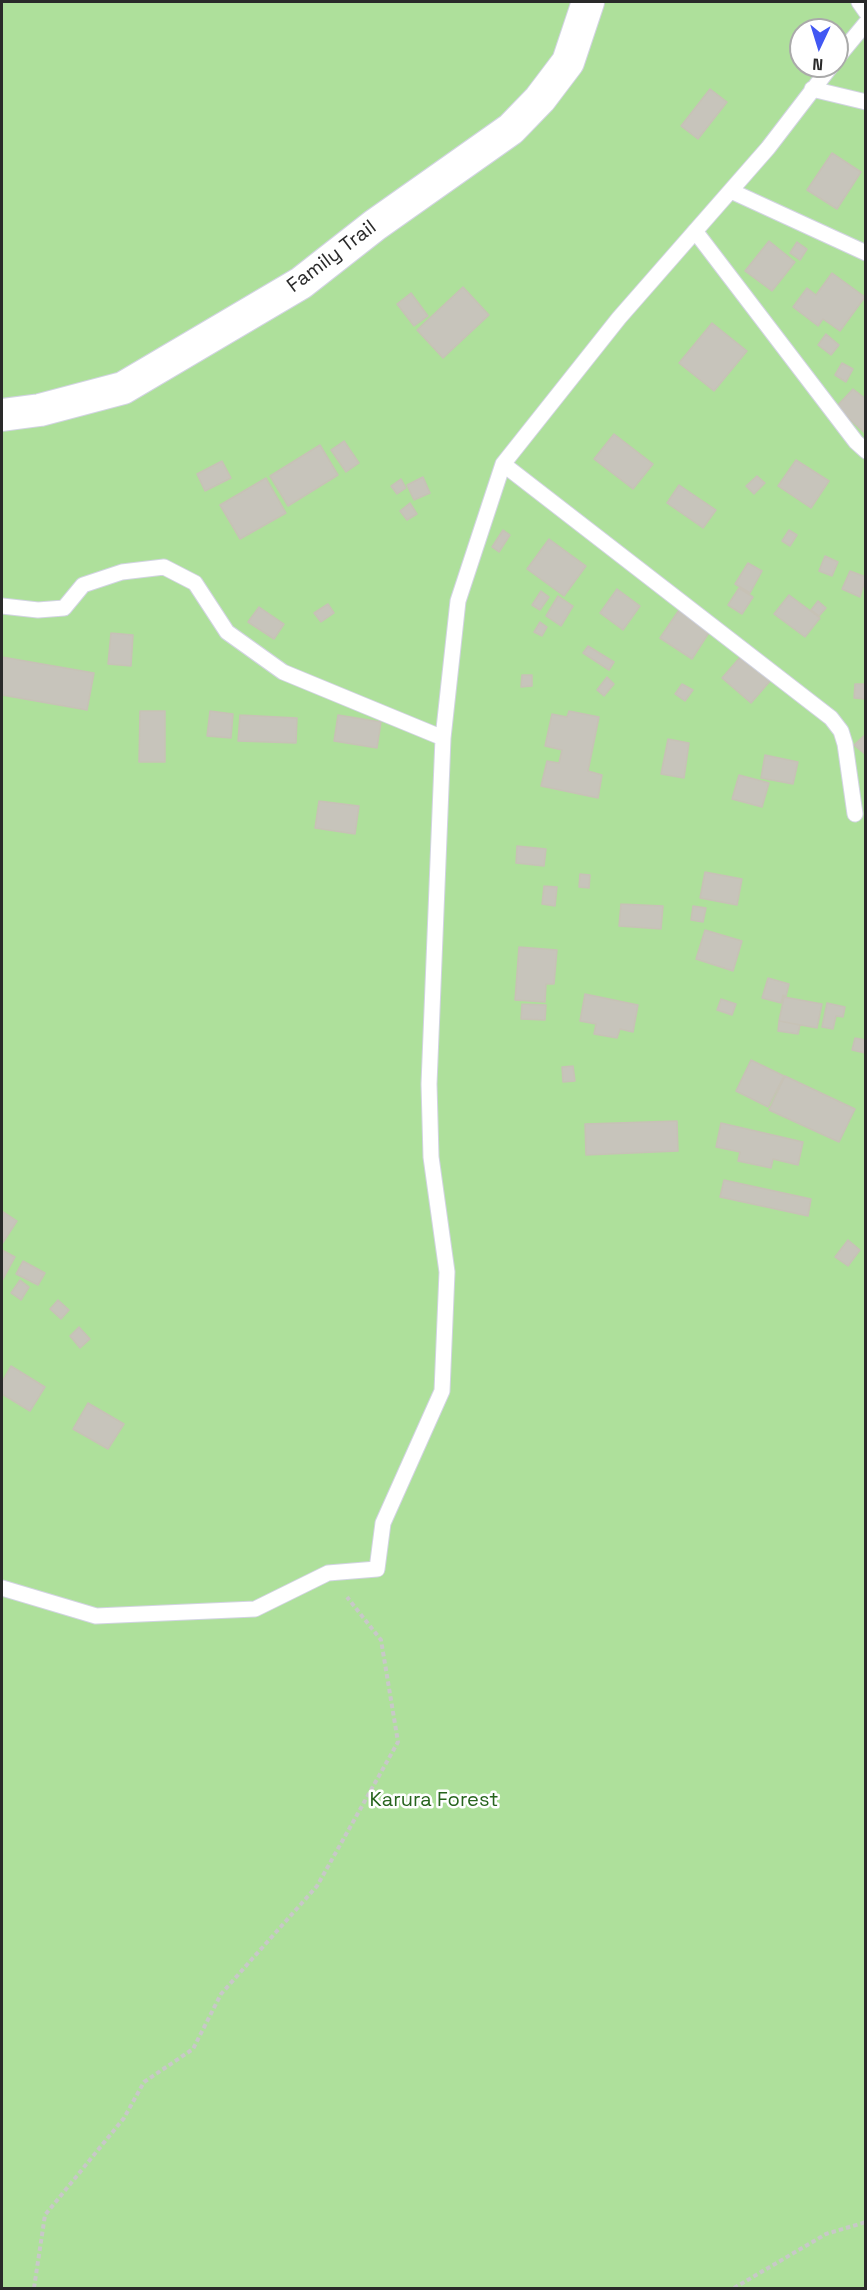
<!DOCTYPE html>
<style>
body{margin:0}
#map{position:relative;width:867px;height:2290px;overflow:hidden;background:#ebe6dc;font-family:"Space Grotesk",sans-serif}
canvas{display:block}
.frame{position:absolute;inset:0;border:3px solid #2a2a2a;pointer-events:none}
.north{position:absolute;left:789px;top:18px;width:60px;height:60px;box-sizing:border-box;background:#fff;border:2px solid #aaa;border-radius:50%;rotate:184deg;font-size:16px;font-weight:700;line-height:24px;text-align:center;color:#2a2a2a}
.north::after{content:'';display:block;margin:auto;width:21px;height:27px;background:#4258f3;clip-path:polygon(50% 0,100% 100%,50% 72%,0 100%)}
</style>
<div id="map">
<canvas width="867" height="2290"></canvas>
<div class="frame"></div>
<div class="north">N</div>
</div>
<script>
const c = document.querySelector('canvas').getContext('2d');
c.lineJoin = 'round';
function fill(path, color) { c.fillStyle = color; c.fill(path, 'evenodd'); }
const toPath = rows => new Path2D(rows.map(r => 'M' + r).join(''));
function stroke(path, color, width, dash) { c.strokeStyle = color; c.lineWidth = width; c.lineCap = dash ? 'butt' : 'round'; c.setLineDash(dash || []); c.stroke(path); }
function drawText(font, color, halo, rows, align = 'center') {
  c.font = font + ' "Space Grotesk",sans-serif'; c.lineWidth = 5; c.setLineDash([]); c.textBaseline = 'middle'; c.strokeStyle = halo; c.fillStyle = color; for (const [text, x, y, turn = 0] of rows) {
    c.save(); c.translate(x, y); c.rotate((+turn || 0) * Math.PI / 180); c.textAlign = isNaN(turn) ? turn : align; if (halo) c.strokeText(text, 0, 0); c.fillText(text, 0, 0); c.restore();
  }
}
fill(toPath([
 [2,2,865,2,865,2288,2,2288],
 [801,30,837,30,837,66,801,66]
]), '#aee09b');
const building = toPath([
 [710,89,727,102,698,139,681,126,710,89],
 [832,153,861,172,837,209,807,190,832,153],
 [769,241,795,262,772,291,745,271,769,241],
 [797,242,807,249,800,260,790,253,797,242],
 [832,273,865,297,840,331,823,319,818,326,793,307,807,288,816,295,832,273],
 [463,287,489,315,443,358,417,330,463,287],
 [411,293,428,316,414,326,397,304,411,293],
 [712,323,747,351,714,391,679,363,712,323],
 [826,334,839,345,831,355,818,345,826,334],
 [842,363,853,369,846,382,835,375,842,363],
 [853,389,866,399,866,434,836,407,853,389],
 [614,434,653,464,633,489,594,459,614,434],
 [344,441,359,463,346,472,331,450,344,441],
 [320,445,338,475,288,506,270,476,320,445],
 [796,460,829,481,811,508,778,486,796,460],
 [222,461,231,478,205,491,197,474,222,461],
 [757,476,765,483,754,494,746,486,757,476],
 [423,477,430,493,414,500,407,485,423,477],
 [266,478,286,513,240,539,220,505,266,478],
 [401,479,406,488,397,494,391,486,401,479],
 [679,485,716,510,703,528,667,503,679,485],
 [410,503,417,514,407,520,400,511,410,503],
 [503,530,510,535,499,552,492,547,503,530],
 [789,530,797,535,790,546,782,541,789,530],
 [549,539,586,566,564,596,527,569,549,539],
 [825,556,838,562,832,576,819,571,825,556],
 [748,563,762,571,750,593,735,584,748,563],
 [850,571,866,577,860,597,842,589,850,571],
 [739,588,753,597,742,614,728,605,739,588],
 [617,589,640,606,623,630,600,613,617,589],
 [541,591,549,597,540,610,532,605,541,591],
 [789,595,820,618,805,637,774,614,789,595],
 [558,596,573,606,561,626,546,616,558,596],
 [818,601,826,608,819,616,811,610,818,601],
 [328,604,334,613,321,622,314,613,328,604],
 [259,607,284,624,274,639,248,622,259,607],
 [679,610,710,631,692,659,660,638,679,610],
 [540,622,547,627,542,636,534,632,540,622],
 [111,633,133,635,131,666,108,664,111,633],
 [588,646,614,662,609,670,583,653,588,646],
 [742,655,771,680,751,703,722,678,742,655],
 [2,657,94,673,87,710,2,695,2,657],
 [522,675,532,675,532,686,521,687,522,675],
 [607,677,614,684,604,696,597,690,607,677],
 [682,684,693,690,685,701,675,694,682,684],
 [855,684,866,684,866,699,854,698,855,684],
 [140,711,165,711,165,762,139,762,140,711],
 [210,711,233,714,231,738,207,736,210,711],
 [569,711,599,717,588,771,602,775,598,798,541,786,547,761,559,763,562,750,545,746,552,714,567,717,569,711],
 [240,715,297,718,296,743,238,741,240,715],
 [338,715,381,722,377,748,334,741,338,715],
 [866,734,866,755,854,745,866,734],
 [668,739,689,743,684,778,661,774,668,739],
 [765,755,798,762,793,784,761,778,765,755],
 [739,775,769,783,762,807,732,799,739,775],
 [319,801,359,806,355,834,315,828,319,801],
 [517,846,546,849,544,866,516,863,517,846],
 [705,872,742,879,737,905,700,898,705,872],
 [580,874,590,875,589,888,579,887,580,874],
 [544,886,557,887,555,906,542,904,544,886],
 [621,904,663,906,661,929,619,926,621,904],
 [693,906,706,908,703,922,691,920,693,906],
 [705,930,742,941,733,971,696,959,705,930],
 [519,947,557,950,554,984,546,984,545,1002,515,1000,519,947],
 [768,978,789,984,786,996,783,995,781,1003,762,998,768,978],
 [585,994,638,1005,633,1032,620,1029,617,1038,594,1034,596,1024,580,1021,585,994],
 [784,997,822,1004,817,1028,779,1021,784,997],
 [721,999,736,1004,732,1015,717,1010,721,999],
 [827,1003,845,1007,843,1017,836,1016,833,1029,822,1027,827,1003],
 [522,1004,546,1005,545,1020,521,1019,522,1004],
 [779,1021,800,1025,798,1034,778,1031,779,1021],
 [855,1038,866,1040,865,1053,852,1050,855,1038],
 [751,1060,784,1076,768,1107,736,1091,751,1060],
 [573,1066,575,1081,563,1082,562,1067,573,1066],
 [785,1076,855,1109,839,1142,769,1110,785,1076],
 [677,1121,678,1151,586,1155,585,1124,677,1121],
 [721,1123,803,1142,798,1165,773,1159,771,1168,738,1161,740,1152,716,1147,721,1123],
 [724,1180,811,1199,808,1216,720,1197,724,1180],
 [2,1211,17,1221,2,1244,2,1211],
 [848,1240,860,1250,848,1266,835,1257,848,1240],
 [2,1250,15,1257,2,1281,2,1250],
 [23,1261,45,1273,38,1285,16,1274,23,1261],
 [20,1280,29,1287,21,1300,11,1293,20,1280],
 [58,1300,69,1310,61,1319,50,1309,58,1300],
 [79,1327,90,1339,80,1348,70,1336,79,1327],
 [11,1366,45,1387,30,1411,2,1394,2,1382,11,1366],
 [88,1403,124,1424,108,1449,73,1429,88,1403]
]);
fill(building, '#c7c4bb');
stroke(building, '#c7c2b6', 1.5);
const lane = toPath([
 [859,2,866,12],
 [837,58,866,23],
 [812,89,866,102],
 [731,191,866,253],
 [695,231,856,442,866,451],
 [503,464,831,718,841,731,845,744,855,814],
 [2,606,38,610,64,608,83,585,122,572,164,567,195,583,227,632,283,672,443,738],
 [2,1588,96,1616,255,1609,328,1573,377,1569,383,1523,442,1391,447,1272,431,1157,429,1084,443,738,458,601,503,464,619,318,768,148,831,66]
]);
const street = toPath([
 [2,415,40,410,123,388,301,283,375,225,511,129,540,99,568,62,588,2]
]);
stroke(lane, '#d2d4e2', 17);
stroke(street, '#d2d4e2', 34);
stroke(toPath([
 [34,2288,45,2215,124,2118,144,2082,193,2049,221,1994,317,1886,398,1742,381,1640,347,1597],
 [734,2288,826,2234,866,2222]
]), '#c8c8c8', 4, [4.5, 3]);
stroke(lane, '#fff', 15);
stroke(street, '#fff', 32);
drawText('20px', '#2a2a2a', '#fff', [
 ["Family Trail",332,257,-37]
]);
drawText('20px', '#27641d', '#fff', [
 ["Karura Forest",434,1801]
]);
</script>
